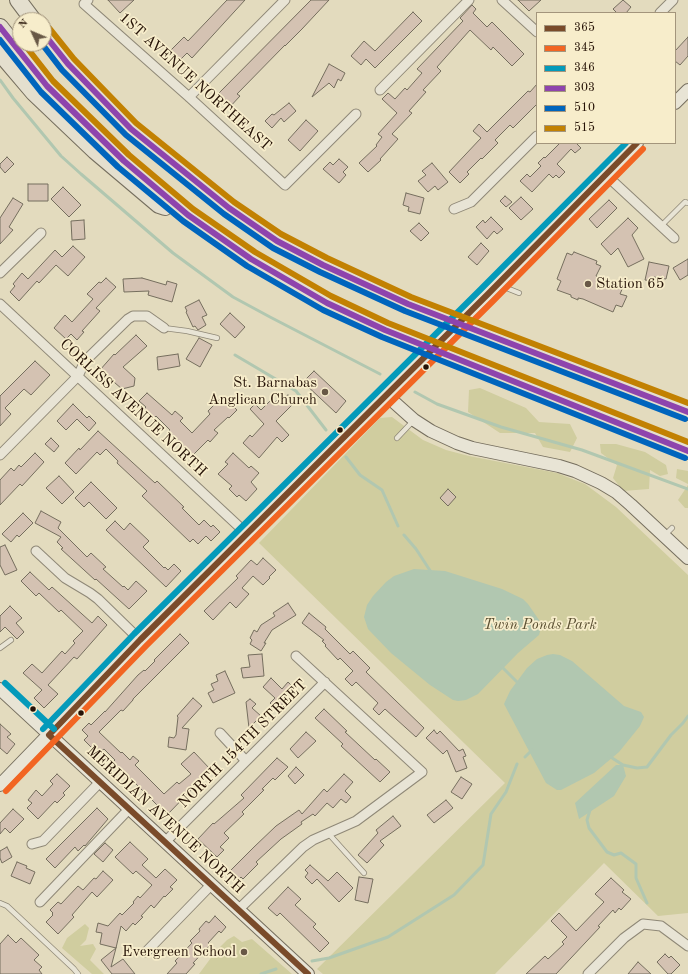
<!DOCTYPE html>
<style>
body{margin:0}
#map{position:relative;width:688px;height:974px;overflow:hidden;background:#e3dbbe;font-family:"Old Standard TT",serif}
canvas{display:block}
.legend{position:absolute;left:536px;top:12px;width:140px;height:132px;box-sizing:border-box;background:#f7edcb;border:1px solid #a3957c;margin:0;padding:5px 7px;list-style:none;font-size:12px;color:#251206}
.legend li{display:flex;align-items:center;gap:8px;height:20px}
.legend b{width:20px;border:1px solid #a3957c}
.north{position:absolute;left:12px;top:12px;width:40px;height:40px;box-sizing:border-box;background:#f7edcb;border:1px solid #a3957c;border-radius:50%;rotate:314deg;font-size:11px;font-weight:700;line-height:16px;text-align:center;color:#251206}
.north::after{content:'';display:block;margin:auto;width:14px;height:18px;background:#685846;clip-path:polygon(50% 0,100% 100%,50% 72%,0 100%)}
</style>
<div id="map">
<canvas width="688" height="974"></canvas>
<ul class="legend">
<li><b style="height:5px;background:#7a4b2a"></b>365</li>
<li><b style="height:5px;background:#f26522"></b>345</li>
<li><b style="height:5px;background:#049aba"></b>346</li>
<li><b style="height:5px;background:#8e44ad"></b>303</li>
<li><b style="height:5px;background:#0065bd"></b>510</li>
<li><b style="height:5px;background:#c28102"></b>515</li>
</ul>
<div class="north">N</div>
</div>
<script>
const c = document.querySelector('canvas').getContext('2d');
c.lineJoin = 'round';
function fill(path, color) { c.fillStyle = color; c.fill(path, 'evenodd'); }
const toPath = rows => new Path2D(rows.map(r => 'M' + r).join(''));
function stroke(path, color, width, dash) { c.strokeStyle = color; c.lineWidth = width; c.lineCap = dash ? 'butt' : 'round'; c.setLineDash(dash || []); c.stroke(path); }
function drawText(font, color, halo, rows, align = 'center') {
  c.font = font + ' "Old Standard TT",serif'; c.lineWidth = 3.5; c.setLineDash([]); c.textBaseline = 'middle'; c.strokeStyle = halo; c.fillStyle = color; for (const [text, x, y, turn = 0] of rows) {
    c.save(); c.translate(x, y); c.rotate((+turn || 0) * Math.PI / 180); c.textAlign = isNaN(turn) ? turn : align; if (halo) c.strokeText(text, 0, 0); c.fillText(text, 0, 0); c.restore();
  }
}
fill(toPath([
 [480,388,526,408,539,422,570,424,577,438,570,452,543,447,535,433,500,433,468,412,469,390],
 [392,417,423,440,446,450,469,456,557,473,585,484,616,507,688,575,688,913,658,916,604,863,495,974,323,974,317,969,505,783,259,543,380,418],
 [600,444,616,444,645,452,666,465,668,474,660,476,650,470,649,489,623,491,613,478,617,465,601,453],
 [677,469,688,471,688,484,676,478],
 [688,485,688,508,685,508,678,500],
 [85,924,89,928,86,940,80,946,93,944,96,949,90,960,104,974,92,974,62,948,67,938],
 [234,936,242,942,252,939,292,974,199,974,216,951,227,940]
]), '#d0cd9f');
fill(toPath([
 [414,569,445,571,502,589,523,599,528,604,539,620,541,628,539,635,518,653,478,694,466,700,458,701,453,700,430,685,391,653,368,629,364,617,367,605,373,596,386,582,394,576],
 [553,654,560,655,572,661,624,706,641,712,644,717,640,726,619,752,594,773,561,790,557,790,546,783,504,704,510,691,527,668,537,659,547,655],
 [616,765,623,765,626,776,614,796,579,819,575,803]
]), '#b1c7b0');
stroke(toPath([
 [0,80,13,98,61,156,81,174,173,253,233,297,270,317,380,374],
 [235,355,296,391,326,430],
 [415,392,437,404,501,427,582,450,688,489],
 [346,457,360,475,382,490,398,526],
 [404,535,416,549,431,572],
 [501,666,518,683],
 [609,756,623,765,637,768,647,767,671,735,683,723,688,716],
 [525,757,532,750],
 [590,810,587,820,589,828,607,852,614,855,621,853,636,864,636,878,647,903],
 [312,961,329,958,388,937,454,895,483,865,491,814,506,792,517,764],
 [261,974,276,969]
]), '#b1c7b0', 3);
const building = toPath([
 [108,0,134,0,120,13,108,0],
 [227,0,245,0,192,58,187,53,178,62,169,52,184,37,188,41,227,0],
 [311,0,329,0,302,29,285,46,285,45,237,94,240,96,228,109,217,98,220,94,219,93,311,0],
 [518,0,541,0,529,11,518,0],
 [623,0,631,7,626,13,617,13,613,9,623,0],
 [472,5,476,9,473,13,487,27,492,22,524,54,512,66,493,47,491,50,470,30,437,67,441,71,423,90,426,92,409,111,412,113,392,134,398,139,380,159,381,160,368,172,359,163,377,146,376,145,382,137,378,134,397,113,382,99,388,93,395,99,405,88,407,90,422,73,417,69,463,21,460,18,472,5],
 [413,12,422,21,375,68,366,59,361,65,351,56,364,41,375,51,413,12],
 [688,37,688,56,680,65,675,61,675,51,688,37],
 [329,64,345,73,341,81,338,79,334,88,329,83,312,97,329,64],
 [537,84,537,104,513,128,510,125,495,140,498,143,482,159,481,158,467,172,469,174,460,183,449,172,481,138,473,131,479,124,487,132,528,91,530,92,537,84],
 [289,103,296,111,284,122,281,118,272,128,265,121,272,114,274,115,289,103],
 [306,120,318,131,300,151,288,140,306,120],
 [560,143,578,143,577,144,581,148,575,153,571,149,557,164,565,172,559,178,556,175,553,178,549,174,532,192,520,181,527,174,530,177,541,166,538,163,544,157,545,158,560,143],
 [7,157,14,164,5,173,0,167,0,164,7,157],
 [339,159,348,167,343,172,346,175,339,183,323,169,330,162,333,165,339,159],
 [432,163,448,182,438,190,435,186,428,192,418,181,426,175,422,171,432,163],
 [28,184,48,184,48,201,28,201,28,184],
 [63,187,81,205,69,217,51,199,63,187],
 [406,193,424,198,420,214,408,211,409,207,403,205,406,193],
 [505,196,512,202,506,207,500,201,505,196],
 [521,197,533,209,521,220,509,208,521,197],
 [13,198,23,204,9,227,13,230,0,244,0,218,13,198],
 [609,200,617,208,597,228,589,219,609,200],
 [491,217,503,229,497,234,494,231,487,239,476,227,483,220,485,223,491,217],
 [628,218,638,228,632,235,644,259,628,267,618,248,611,255,601,244,628,218],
 [84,220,85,239,72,240,71,221,84,220],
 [419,223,429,233,421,241,410,231,419,223],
 [481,243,489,251,477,265,468,257,481,243],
 [73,246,85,257,68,276,56,265,39,283,37,281,19,301,10,292,15,286,13,284,22,273,28,279,55,250,62,257,73,246],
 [574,252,597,261,596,264,601,266,596,276,623,287,620,294,627,296,622,307,616,305,613,312,583,299,578,298,578,300,571,297,571,295,557,290,561,281,557,279,567,253,572,255,574,252],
 [688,259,688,275,680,280,673,268,688,259],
 [649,262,669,266,666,279,654,277,653,281,645,280,649,262],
 [106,278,116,287,96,308,100,311,82,331,84,332,77,340,71,334,66,339,54,328,65,315,72,322,93,299,87,294,99,282,101,283,106,278],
 [142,278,166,285,167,281,177,284,172,302,148,295,149,291,124,292,123,279,142,278],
 [199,300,207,315,202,317,206,325,198,330,195,326,193,327,186,312,187,311,185,307,199,300],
 [230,313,245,327,235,338,220,324,230,313],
 [136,335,147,346,123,367,135,378,134,386,122,389,100,370,114,354,115,355,136,335],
 [199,338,212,345,200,367,186,359,199,338],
 [178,354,180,366,158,370,157,357,178,354],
 [35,361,50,375,31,395,24,389,5,408,11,414,0,426,0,396,35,361],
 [314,371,346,401,336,413,303,382,314,371],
 [147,393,172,415,175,411,183,418,180,421,192,433,210,414,208,411,223,396,237,410,229,418,228,417,214,430,218,433,210,442,208,440,192,456,168,432,170,430,156,416,154,418,144,409,146,407,139,401,147,393],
 [288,395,295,402,276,421,289,435,282,442,277,437,259,458,243,443,250,435,252,437,264,424,250,409,255,404,261,410,270,401,273,404,282,396,284,398,288,395],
 [73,404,87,418,89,416,96,423,89,431,77,419,66,430,57,421,73,404],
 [98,431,155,483,157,481,184,507,182,508,199,525,204,520,211,527,213,525,220,532,211,541,206,536,198,544,193,539,190,542,142,496,147,491,117,463,118,461,106,449,100,455,97,452,76,474,65,463,79,448,80,450,98,431],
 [51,438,59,446,54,452,45,444,51,438],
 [35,453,44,462,22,486,20,484,0,505,0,480,11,468,14,471,19,465,21,467,35,453],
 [233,453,249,468,251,466,259,473,251,482,257,489,246,501,239,495,237,497,229,489,232,486,218,474,228,464,225,462,233,453],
 [59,476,74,492,62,504,46,488,59,476],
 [91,482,117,508,106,519,89,502,84,507,75,498,91,482],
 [448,489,456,497,448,506,440,498,448,489],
 [41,511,61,522,58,528,87,557,91,553,106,567,103,569,123,587,124,586,128,590,136,581,147,591,129,609,96,579,95,580,61,549,63,548,57,542,61,537,35,523,41,511],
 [23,513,33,523,19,537,17,535,11,542,2,534,23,513],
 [115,521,124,530,130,523,149,541,143,547,164,568,165,567,168,570,174,564,181,571,166,587,106,530,115,521],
 [5,545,17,570,5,575,0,565,0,547,5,545],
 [263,558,276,570,269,577,270,578,263,585,253,576,242,588,249,594,236,608,230,602,213,620,204,611,238,578,236,576,251,560,257,565,263,558],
 [30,572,49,590,52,587,92,623,98,616,107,625,77,659,74,657,48,685,58,694,44,708,34,698,42,690,23,673,32,664,42,673,62,651,65,654,75,643,73,641,83,631,61,610,59,612,39,593,36,596,21,581,30,572],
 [288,603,296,615,272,630,264,643,266,643,261,651,250,644,252,640,250,638,254,630,257,632,261,625,275,616,273,613,288,603],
 [10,606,22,618,16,623,24,632,17,639,5,627,0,632,0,616,10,606],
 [309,613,326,627,325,629,350,654,353,651,370,668,366,672,424,728,416,737,385,709,379,715,373,709,378,703,356,682,352,686,345,679,353,671,340,658,338,660,325,646,326,645,322,641,324,640,302,623,309,613],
 [180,634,189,643,133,699,133,700,123,711,121,710,99,732,121,753,122,752,130,760,133,756,139,761,135,765,164,794,177,782,179,784,191,774,181,764,194,752,210,769,202,777,204,779,197,786,196,785,167,815,130,778,112,763,115,760,104,749,98,754,84,740,88,736,82,730,89,723,91,725,105,711,105,712,138,675,144,670,145,671,155,661,154,660,180,634],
 [262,654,264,676,243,678,241,668,250,667,248,655,262,654],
 [225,671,235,693,213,703,208,693,214,690,211,684,218,681,216,675,225,671],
 [271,678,282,689,288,682,296,690,277,710,270,703,275,698,263,687,271,678],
 [193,698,202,706,182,728,189,729,186,750,168,747,169,737,174,738,176,735,178,717,177,716,193,698],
 [250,699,256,704,252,708,261,716,249,728,246,702,250,699],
 [324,709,347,731,345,732,375,760,376,759,390,772,380,782,341,746,343,744,315,718,324,709],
 [0,724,11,734,7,737,15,744,7,754,0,748,0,724],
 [434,730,437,734,440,731,459,751,463,749,466,756,463,757,467,768,456,772,447,750,443,754,426,738,434,730],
 [306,732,316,741,298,758,290,749,306,732],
 [277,758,288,767,275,780,273,778,262,789,264,790,242,812,244,814,224,833,229,838,220,847,224,850,217,857,198,839,213,823,214,824,244,798,241,795,277,758],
 [296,767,304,775,295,784,288,776,296,767],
 [57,774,70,786,63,793,65,795,57,803,55,801,38,819,27,808,32,803,28,800,36,790,42,796,53,784,50,781,57,774],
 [344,774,353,782,345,791,351,797,346,803,341,799,333,808,327,803,315,816,313,814,301,822,302,824,281,839,256,862,258,864,243,879,241,877,239,879,230,871,254,847,276,826,299,810,302,814,324,789,327,792,344,774],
 [461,777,472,784,462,799,451,792,461,777],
 [446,800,453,808,434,823,427,815,446,800],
 [97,808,108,819,85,846,84,845,78,851,75,847,55,868,46,859,97,808],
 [13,809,24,819,10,833,5,828,0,834,0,823,13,809],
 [393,816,401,826,380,841,384,845,367,863,358,855,378,833,376,830,393,816],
 [130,842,148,859,142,865,156,878,165,869,177,880,170,887,173,889,165,897,164,896,154,908,151,905,141,916,143,917,135,925,133,923,126,931,121,926,116,948,100,944,102,933,96,932,98,923,108,926,120,913,122,915,134,903,133,902,138,896,140,898,152,885,136,871,133,874,115,857,130,842],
 [105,843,113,850,103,862,94,854,105,843],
 [7,847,12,857,2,863,0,858,0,851,7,847],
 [17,862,27,866,26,868,35,872,30,884,11,876,17,862],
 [310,865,328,881,337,872,353,888,339,902,317,879,312,884,305,877,308,873,305,870,310,865],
 [103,871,113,880,97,897,92,892,72,915,74,917,58,934,46,922,53,915,52,914,53,913,50,910,58,902,61,904,78,886,83,890,94,878,96,879,103,871],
 [359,877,373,879,368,903,355,900,359,877],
 [611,878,624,890,622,892,631,899,621,910,619,908,615,913,613,910,598,926,600,927,556,974,526,974,545,956,548,959,564,944,562,942,567,937,551,921,559,913,576,931,604,902,595,894,611,878],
 [288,887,301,899,295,905,316,924,313,927,329,943,320,952,280,913,277,916,268,908,288,887],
 [215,916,226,927,221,933,219,931,208,943,210,945,193,963,195,964,186,974,167,974,177,963,175,961,192,943,190,941,200,931,199,929,206,921,209,923,215,916],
 [8,935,16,943,21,938,39,955,34,960,42,967,39,970,42,974,0,974,0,944,8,935],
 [116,948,111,967,123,959,135,974,112,974,101,960,116,948],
 [665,954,669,958,671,956,680,965,671,974,668,974,657,962,665,954],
 [638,962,651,974,628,974,638,962]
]);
fill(building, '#d4c2b2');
stroke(building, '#756e5e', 1);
const lane = toPath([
 [661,226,685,202,688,203],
 [499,285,519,293],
 [164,328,187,331,217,338],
 [397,438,414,420],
 [664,536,672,528],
 [0,648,11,640],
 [328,833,364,873],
 [0,903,7,906,74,969,78,974]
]);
const street = toPath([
 [88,0,84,4,189,97,285,185,356,114],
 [502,0,537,32],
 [660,13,673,0],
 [380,90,469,0],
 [189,97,285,0],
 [606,175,674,238],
 [454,209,471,202,537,136],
 [0,273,41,233],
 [0,304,247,534],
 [0,455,78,376,85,361,128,319,133,316,147,316,164,328],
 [36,551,65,578,90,593,98,599,140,640],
 [220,733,246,761],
 [165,842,325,682],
 [32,844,43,841,100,782],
 [40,902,129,809],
 [238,910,303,847,313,840,356,821,422,772,296,656],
 [146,952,211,885],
 [588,974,624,938,643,924,661,926,688,946]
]);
const secondary = toPath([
 [675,103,688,90],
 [386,395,414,420,431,431,457,443,472,448,559,466,575,471,601,483,616,492,631,505,688,558],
 [0,689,308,974],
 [0,785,140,640,488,294,637,143]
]);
const highway = toPath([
 [18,0,33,20],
 [0,27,47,86,124,161,188,215,251,259,290,283,327,303,385,330],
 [44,34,68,64,131,129,229,208,277,241,323,265,408,304],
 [0,53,34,93,95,151,159,205,165,207],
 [522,347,688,412],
 [498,375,688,451]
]);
stroke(lane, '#8f8877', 6);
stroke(street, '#8f8877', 11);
stroke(secondary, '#756e5e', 14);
stroke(highway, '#756e5e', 18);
stroke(lane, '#e8e4d5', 4.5);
stroke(street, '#e8e4d5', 9);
stroke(secondary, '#e8e4d5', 12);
stroke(highway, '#e4dfce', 16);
const highwayBridge = toPath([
 [408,304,522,347],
 [385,330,498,375]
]);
stroke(highwayBridge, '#756e5e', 18, []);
stroke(highwayBridge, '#e4dfce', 16);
stroke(toPath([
 [49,735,140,640,488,294,637,143],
 [49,735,308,974]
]), '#7a4b2a', 6);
stroke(toPath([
 [6,791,146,646,494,300,643,149]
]), '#f26522', 6);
stroke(toPath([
 [5,683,54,729],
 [43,729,134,634,482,288,626,143]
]), '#049aba', 6);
stroke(toPath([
 [0,27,47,86,124,161,188,215,251,259,327,303,385,330,688,451],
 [44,34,68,64,131,129,229,208,277,241,323,265,408,304,688,412]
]), '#8e44ad', 6);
stroke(toPath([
 [0,40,41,92,118,167,183,221,247,266,323,310,382,337,685,458],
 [42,44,62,70,126,135,224,214,273,248,320,272,405,311,685,419]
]), '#0065bd', 6);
stroke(toPath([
 [50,29,74,59,136,123,234,202,281,234,327,258,411,297,688,403],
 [24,44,53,81,129,155,193,209,255,252,331,296,388,323,688,442]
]), '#c28102', 6);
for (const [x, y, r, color] of [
 [588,284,4,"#685846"],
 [426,367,3.5,"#251206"],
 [325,392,4,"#685846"],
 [340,430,3.5,"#251206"],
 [33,709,3.5,"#251206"],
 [81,713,3.5,"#251206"],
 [244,952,4,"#685846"]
]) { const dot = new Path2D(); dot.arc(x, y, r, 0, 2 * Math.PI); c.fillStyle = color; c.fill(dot); stroke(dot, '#f7edcb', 1.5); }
drawText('15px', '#251206', '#f7edcb', [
 ["1ST AVENUE NORTHEAST",195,82,42],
 ["CORLISS AVENUE NORTH",133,408,43],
 ["NORTH 154TH STREET",243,744,-45],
 ["MERIDIAN AVENUE NORTH",165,820,43]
]);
drawText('15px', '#251206', '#f7edcb', [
 ["Station 65",596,284,"left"],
 ["St. Barnabas",317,383],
 ["Anglican Church",317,400],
 ["Evergreen School",236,952]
], 'right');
drawText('italic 15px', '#5b5033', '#f7edcb', [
 ["Twin Ponds Park",540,625]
]);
</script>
